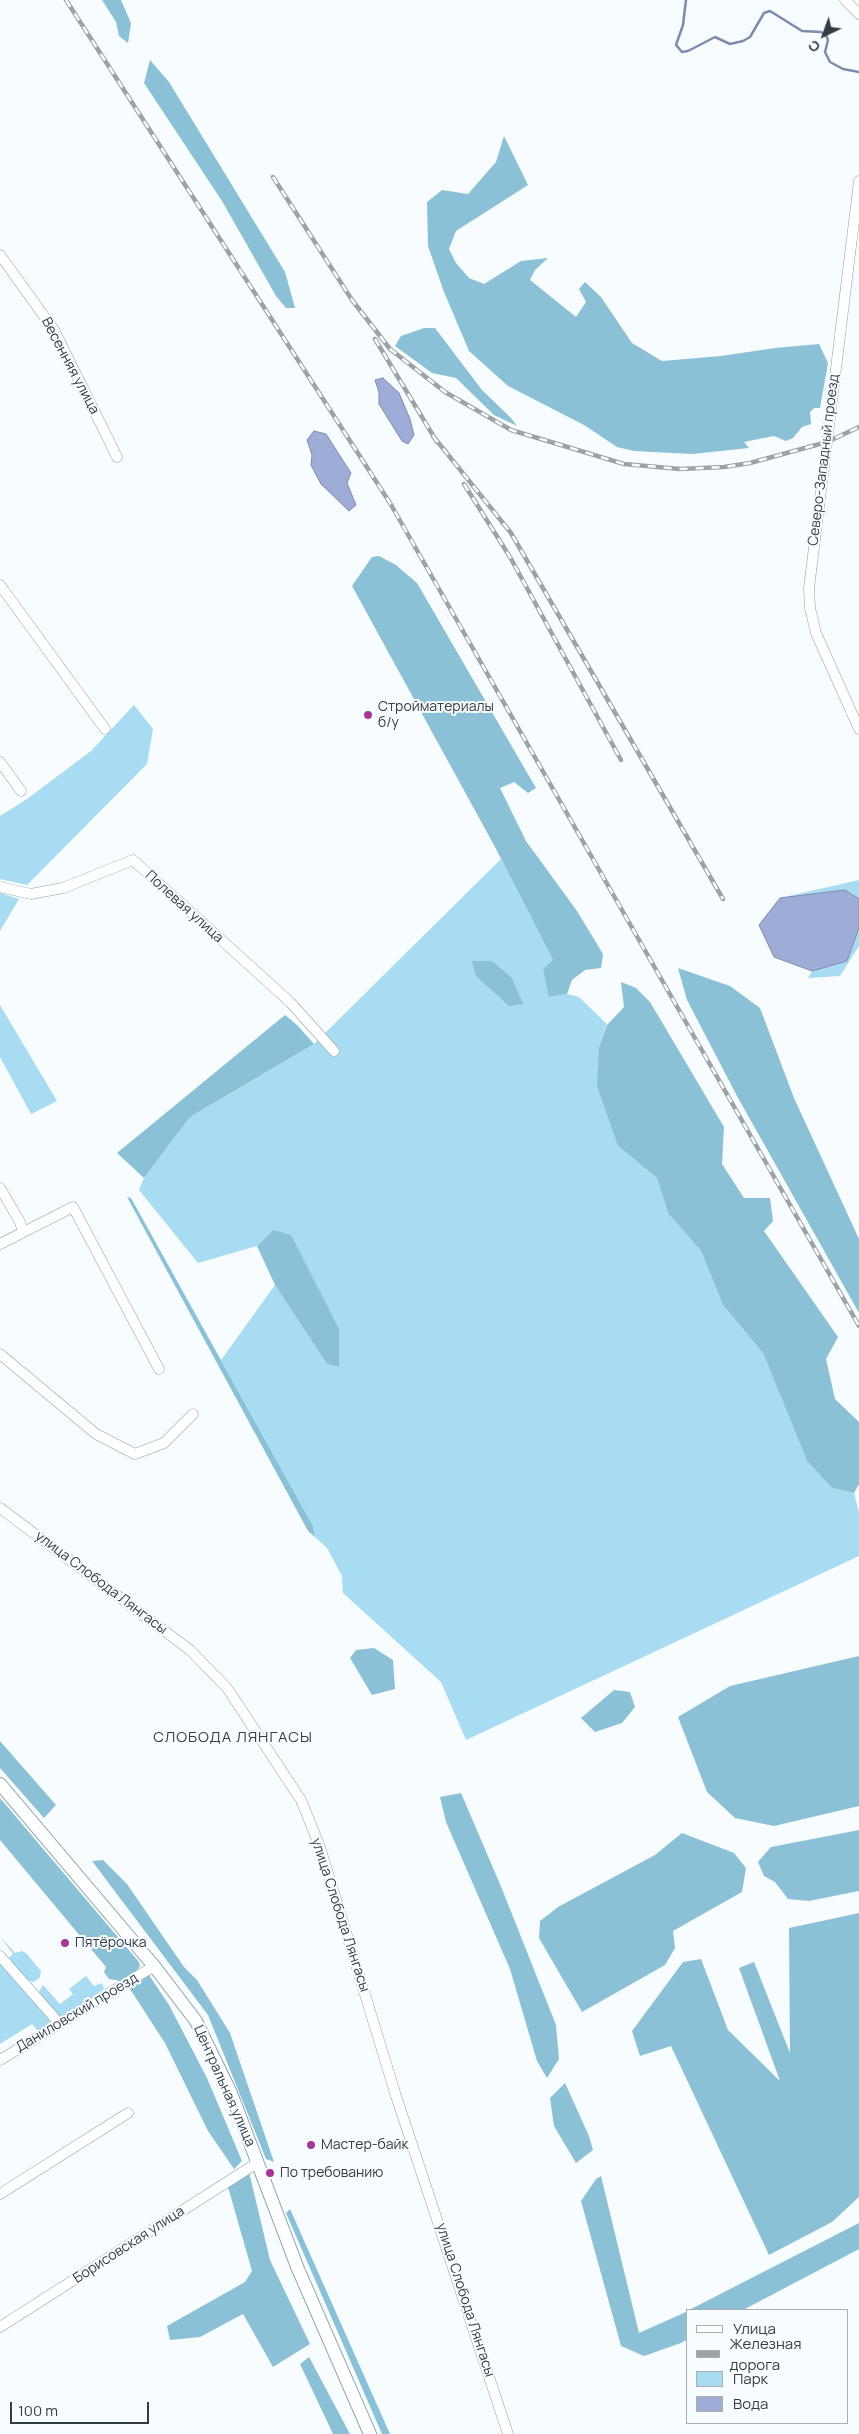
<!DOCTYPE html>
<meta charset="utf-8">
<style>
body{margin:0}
#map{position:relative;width:859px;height:2434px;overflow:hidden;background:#f7fcff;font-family:Manrope,sans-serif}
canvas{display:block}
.legend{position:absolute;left:686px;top:2309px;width:162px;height:115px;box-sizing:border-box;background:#f7fcff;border:1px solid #a9b0b3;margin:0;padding:6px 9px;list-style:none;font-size:15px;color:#343e42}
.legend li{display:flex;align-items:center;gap:10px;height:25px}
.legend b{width:25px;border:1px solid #a9b0b3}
.north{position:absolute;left:799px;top:10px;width:50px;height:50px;-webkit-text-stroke:4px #f7fcff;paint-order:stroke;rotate:222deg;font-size:14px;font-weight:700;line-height:20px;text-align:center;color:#343e42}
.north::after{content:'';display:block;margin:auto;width:18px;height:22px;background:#343e42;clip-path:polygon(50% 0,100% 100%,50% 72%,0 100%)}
.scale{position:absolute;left:10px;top:2402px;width:139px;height:22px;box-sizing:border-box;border:2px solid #343e42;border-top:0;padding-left:6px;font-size:15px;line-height:18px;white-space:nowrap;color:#343e42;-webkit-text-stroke:4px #f7fcff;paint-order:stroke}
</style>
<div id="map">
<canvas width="859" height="2434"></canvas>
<ul class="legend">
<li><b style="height:6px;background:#fff"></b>Улица</li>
<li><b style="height:6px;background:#9ba3a6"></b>Железная дорога</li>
<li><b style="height:14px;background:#a7dcf2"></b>Парк</li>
<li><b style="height:14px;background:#9dadd8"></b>Вода</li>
</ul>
<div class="north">С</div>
<div class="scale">100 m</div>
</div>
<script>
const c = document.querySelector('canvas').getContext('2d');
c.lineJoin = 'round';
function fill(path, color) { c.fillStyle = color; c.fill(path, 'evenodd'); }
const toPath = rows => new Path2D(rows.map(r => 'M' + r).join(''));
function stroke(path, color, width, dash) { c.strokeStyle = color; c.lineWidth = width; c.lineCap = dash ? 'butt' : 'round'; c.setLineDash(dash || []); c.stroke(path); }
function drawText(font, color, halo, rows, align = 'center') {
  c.font = font + ' Manrope,sans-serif'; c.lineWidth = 4; c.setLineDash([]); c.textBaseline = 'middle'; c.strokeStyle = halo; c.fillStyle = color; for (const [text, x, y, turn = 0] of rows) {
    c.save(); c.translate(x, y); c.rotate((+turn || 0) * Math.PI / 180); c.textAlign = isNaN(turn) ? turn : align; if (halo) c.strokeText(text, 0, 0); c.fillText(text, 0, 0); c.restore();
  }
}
fill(toPath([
 [134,705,153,729,147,764,27,885,0,879,0,816,27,799,91,751],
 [501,859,553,960,549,997,567,994,579,997,607,1024,599,1047,618,1146,657,1178,668,1213,701,1251,723,1305,763,1353,807,1461,832,1488,854,1493,859,1513,859,1556,466,1740,441,1682,343,1593,342,1576,327,1548,315,1537,313,1526,221,1360,275,1285,327,1364,339,1367,273,1230,257,1246,198,1263,139,1190,144,1178,190,1117,314,1044],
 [859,880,859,899,845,890,780,898],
 [0,893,19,899,0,931],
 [859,928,859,946,840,976,808,978,812,971,847,961],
 [0,1005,57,1101,31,1114,0,1057],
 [0,1936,15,1953,22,1951,26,1953,41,1971,40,1977,34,1982,27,1980,8,1959,13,1954],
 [0,1962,50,2021,48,2025,38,2031,32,2024,0,2044],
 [86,1976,94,1986,102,1983,104,1989,64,2016,59,2016,39,1992,43,1985,60,2004,73,1994,69,1989]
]), '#a7dcf2');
fill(toPath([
 [102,0,121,0,131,23,128,43,119,36,116,22],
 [150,60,169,82,285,272,295,308,286,308,276,296,222,201,144,83],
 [504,136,528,185,456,231,449,249,456,263,469,278,484,284,521,261,548,258,535,270,530,280,576,317,586,302,579,289,585,282,601,297,632,343,662,361,721,356,775,348,819,344,828,363,820,408,814,408,810,412,811,424,802,427,793,438,786,441,774,436,744,442,749,448,692,454,634,451,617,447,584,425,508,386,469,351,444,292,428,246,427,202,442,190,468,194,496,162],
 [424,328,435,328,482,390,511,418,517,426,494,415,456,378,432,373,395,346,401,336],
 [379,556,396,565,417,583,536,788,528,793,514,782,500,788,526,841,577,911,603,954,601,968,585,970,572,980,567,994,549,997,543,969,553,960,495,847,352,586,372,557],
 [472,961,492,961,512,978,523,1004,509,1006,476,976],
 [678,968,730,986,760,1008,794,1098,859,1239,859,1313,737,1096,687,1000],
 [621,982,636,988,650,1002,724,1127,722,1164,744,1198,770,1198,773,1221,764,1231,838,1337,826,1359,835,1399,859,1422,859,1484,854,1493,832,1488,807,1461,763,1353,723,1305,701,1251,668,1213,657,1178,618,1146,597,1086,599,1047,607,1025,624,1007],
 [285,1015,297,1025,314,1044,190,1117,144,1178,117,1153],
 [127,1197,131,1198,313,1526,315,1537,308,1531],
 [273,1230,291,1235,339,1329,339,1367,327,1364,275,1285,257,1246],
 [374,1648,393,1660,395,1689,372,1695,350,1658,356,1650],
 [859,1656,859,1806,774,1826,735,1818,707,1792,678,1717,730,1686],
 [614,1690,630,1692,635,1707,622,1723,595,1732,581,1718],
 [0,1741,56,1805,44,1818,0,1768],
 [461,1793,502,1889,556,2025,559,2059,547,2078,537,2061,510,1969,446,1822,440,1797],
 [0,1798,139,1962,140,1966,137,1970,121,1981,109,1979,104,1972,106,1967,0,1840],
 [859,1830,859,1891,809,1901,788,1899,775,1882,764,1876,758,1862,771,1847],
 [682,1833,734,1853,746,1868,742,1892,673,1931,675,1948,665,1965,582,2012,539,1938,540,1921,558,1907,655,1855],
 [103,1860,127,1884,184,1967,197,1980,230,2033,274,2162,266,2159,208,2015,92,1861],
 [859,1913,859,2197,832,2222,769,2255,671,2046,640,2056,632,2031,683,1962,701,1959,728,2030,780,2081,739,1968,754,1962,790,2053,789,1928],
 [149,1975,169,2005,207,2078,242,2161,234,2169,208,2131,165,2043,130,1989],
 [565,2083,589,2136,593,2150,576,2163,554,2126,550,2098],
 [249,2172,270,2260,310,2344,273,2367,243,2314,200,2337,170,2340,167,2326,245,2282,252,2271,228,2187],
 [601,2176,639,2333,688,2311,688,2339,681,2343,644,2356,621,2346,581,2201,596,2179],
 [290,2209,390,2434,382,2434,286,2213],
 [859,2223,859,2249,743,2310,689,2310],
 [309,2357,350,2434,333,2434,300,2364]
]), '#8bc1d7');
const water = toPath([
 [383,378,399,393,410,419,414,435,408,444,402,441,379,404,379,392,375,380,383,378],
 [314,431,326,434,351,473,347,483,356,505,349,511,321,484,311,465,312,455,307,440,314,431],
 [845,890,859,899,859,928,847,961,812,971,774,957,759,925,780,898,845,890]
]);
fill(water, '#9dadd8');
stroke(water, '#7e8cab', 1);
stroke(toPath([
 [686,0,683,25,676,45,682,52,688,51,715,37,730,44,743,41,750,37,764,13,770,11,802,31,821,32,826,35,828,40,825,52,830,62,843,69,859,72]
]), '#7e8cab', 2.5);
const minor = toPath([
 [845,0,859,14],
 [859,181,809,588,810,608,816,633,859,729],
 [0,255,54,330,117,457],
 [0,585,105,729],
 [0,762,21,791],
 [0,887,31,894,63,888,133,860,290,1002,334,1051],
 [0,1188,20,1222,23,1232],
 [0,1244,73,1207,159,1369],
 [0,1354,96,1434,135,1454,164,1443,193,1414],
 [0,1508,190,1650,227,1688,301,1800,320,1847,396,2096,508,2434],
 [0,1956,59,2023],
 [0,2060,154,1966],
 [0,2194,128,2113],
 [0,2327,257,2163]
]);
const tertiary = toPath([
 [0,1784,154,1966,196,2021,231,2093,298,2269,370,2434]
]);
stroke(minor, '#8aa2ad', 11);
stroke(tertiary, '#8aa2ad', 14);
stroke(minor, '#fff', 10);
stroke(tertiary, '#fff', 12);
const rail = toPath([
 [66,0,390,503,859,1326],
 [273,177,352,300,390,349,445,392,511,430,624,464,680,469,724,467,750,463,827,442,859,427],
 [375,339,437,442],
 [433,436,511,533,723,899],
 [464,484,510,557,621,760]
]);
stroke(rail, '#9ba3a6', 4.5);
stroke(rail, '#f7fcff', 2.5, [8]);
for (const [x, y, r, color] of [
 [368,715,5,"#a63795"],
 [65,1943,5,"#a63795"],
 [311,2145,5,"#a63795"],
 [270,2173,5,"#a63795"]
]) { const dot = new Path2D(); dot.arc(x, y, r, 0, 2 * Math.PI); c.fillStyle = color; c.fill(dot); stroke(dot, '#f7fcff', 2); }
drawText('14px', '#343e42', '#f7fcff', [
 ["Весенняя улица",70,366,62],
 ["Северо-Западный проезд",824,460,-83],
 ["Полевая улица",184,907,42],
 ["улица Слобода Лянгасы",101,1583,37],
 ["улица Слобода Лянгасы",340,1915,72],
 ["Даниловский проезд",77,2013,-31],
 ["Центральная улица",224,2086,66],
 ["Борисовская улица",129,2245,-33],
 ["улица Слобода Лянгасы",465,2300,72]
]);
drawText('14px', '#343e42', '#f7fcff', [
 ["Стройматериалы",378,707],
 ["б/у",378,723],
 ["Пятёрочка",75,1943],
 ["Мастер-байк",321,2145],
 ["По требованию",280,2173]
], 'left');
c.letterSpacing = '1px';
drawText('15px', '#343e42', '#f7fcff', [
 ["СЛОБОДА ЛЯНГАСЫ",233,1738]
]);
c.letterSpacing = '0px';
</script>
